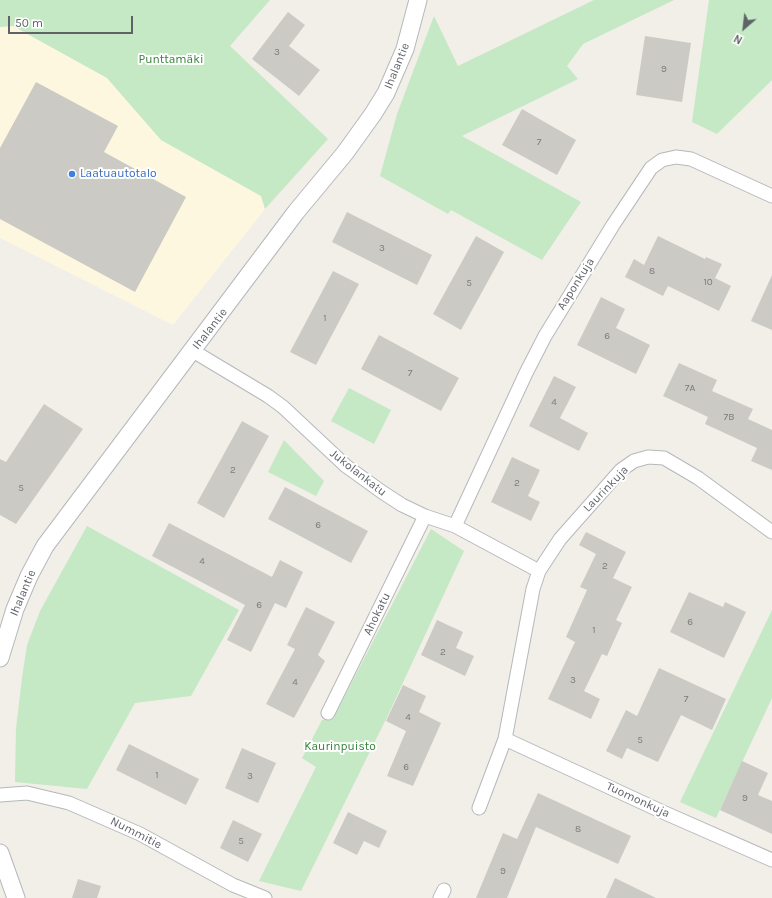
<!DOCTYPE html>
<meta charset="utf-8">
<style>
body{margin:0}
#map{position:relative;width:772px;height:898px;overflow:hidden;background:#f1efe8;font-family:Karla,sans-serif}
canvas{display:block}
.north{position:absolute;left:724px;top:8px;width:40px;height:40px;-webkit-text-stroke:3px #fff;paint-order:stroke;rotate:208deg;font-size:11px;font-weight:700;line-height:16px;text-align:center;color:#5f6368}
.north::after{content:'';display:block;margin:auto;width:14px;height:18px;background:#5f6368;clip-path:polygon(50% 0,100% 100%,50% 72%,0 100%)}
.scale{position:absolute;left:8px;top:16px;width:125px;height:18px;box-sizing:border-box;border:2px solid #5f6368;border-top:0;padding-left:5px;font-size:12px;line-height:14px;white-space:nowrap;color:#5f6368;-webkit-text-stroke:3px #fff;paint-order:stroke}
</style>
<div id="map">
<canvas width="772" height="898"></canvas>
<div class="north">N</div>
<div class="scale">50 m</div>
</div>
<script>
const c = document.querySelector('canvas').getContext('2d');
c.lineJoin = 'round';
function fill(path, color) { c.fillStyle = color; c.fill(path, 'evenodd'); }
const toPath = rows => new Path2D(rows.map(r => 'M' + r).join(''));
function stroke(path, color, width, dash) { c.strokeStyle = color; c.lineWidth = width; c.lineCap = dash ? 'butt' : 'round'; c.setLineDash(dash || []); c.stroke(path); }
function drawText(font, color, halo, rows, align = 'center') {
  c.font = font + ' Karla,sans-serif'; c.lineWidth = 4; c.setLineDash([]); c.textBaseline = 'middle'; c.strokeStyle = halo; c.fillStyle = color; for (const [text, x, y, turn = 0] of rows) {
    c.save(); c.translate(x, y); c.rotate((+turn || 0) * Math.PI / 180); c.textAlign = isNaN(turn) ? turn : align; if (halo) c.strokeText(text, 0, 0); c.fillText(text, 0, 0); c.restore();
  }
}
fill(toPath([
 [13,26,107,78,161,140,261,196,265,209,173,325,0,238,0,27]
]), '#fef7e0');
fill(toPath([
 [0,0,270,0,230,46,328,139,265,209,261,196,161,140,107,78,13,26,0,27],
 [594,0,674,0,583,44,567,66,578,79,462,136,581,202,542,260,451,210,448,214,380,176,397,114,434,16,458,66],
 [709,0,772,0,772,80,717,134,692,122],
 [349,388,391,410,374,444,331,421],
 [284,440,324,481,316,496,268,472],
 [87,526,239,610,191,696,135,703,87,789,15,782,16,729,22,678,27,645,40,611],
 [431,529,464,551,388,715,301,891,259,881,316,767,302,758,322,720,333,719],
 [772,610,772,698,716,818,680,802]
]), '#c5e8c5');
fill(toPath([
 [288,12,305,25,289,46,320,70,299,96,252,59],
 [645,36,691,43,682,102,636,95],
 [36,82,118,126,104,152,186,197,135,292,0,219,0,148],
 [522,109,576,140,557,175,502,145],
 [347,212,432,255,417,285,332,242],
 [476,236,504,252,461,330,433,314],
 [658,236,705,259,706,257,722,264,715,278,731,286,719,311,668,286,663,296,625,277,634,259,644,265],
 [333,271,359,284,316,365,290,352],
 [772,275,772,330,751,321],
 [601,297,625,309,616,328,650,345,636,374,577,345],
 [379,335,459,378,441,411,361,369],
 [679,363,717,380,712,391,753,409,748,419,772,430,772,470,751,461,757,448,705,424,708,417,663,396],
 [554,376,576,387,560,418,588,433,579,451,529,426],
 [44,404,83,429,16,524,0,515,0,459,6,462],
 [242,421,269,436,224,518,197,503],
 [512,457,540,470,528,496,540,502,531,521,491,502],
 [285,487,368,531,351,563,268,519],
 [169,523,272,577,280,560,303,572,286,608,275,603,251,652,227,640,245,605,152,556],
 [586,532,626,552,613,578,632,587,616,620,622,623,607,656,602,654,584,691,600,699,591,719,548,699,575,642,566,637,587,590,580,587,596,554,579,545],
 [689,592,723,607,725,602,746,612,724,658,670,632],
 [306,607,335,622,318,655,325,661,294,718,266,704,295,649,287,645],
 [437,620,463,632,456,648,474,656,465,676,421,655],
 [659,668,726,699,712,730,681,715,658,762,627,748,622,759,606,751,626,710,637,716],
 [403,685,426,696,419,712,441,723,413,786,387,776,406,731,386,721],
 [129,744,199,779,186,805,116,770],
 [242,748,276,763,258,803,225,788],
 [742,761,768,773,758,795,772,801,772,834,720,810],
 [538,793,631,836,618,864,536,827,507,898,476,898,503,833,517,839],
 [348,812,387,831,379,848,364,841,357,855,333,843],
 [233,820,262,834,248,862,220,848],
 [615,878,656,898,606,898],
 [78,879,101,886,97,898,72,898]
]), '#cccac5');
const minor = toPath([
 [193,351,268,396,283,407,346,466,382,492,402,505,425,516,455,526,539,571],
 [455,526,526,373,545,336,613,225,651,168,662,160,676,157,691,159,772,196],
 [328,713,425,516],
 [505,739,665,813,772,860],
 [0,795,27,793,69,803,140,834,233,885,265,898],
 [479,808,505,739,533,589,539,571,560,539,621,470,634,461,648,457,664,458,698,478,772,532],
 [440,898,444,890]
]);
const tertiary = toPath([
 [0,658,15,609,29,576,45,546,296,212,345,153,373,114,386,93,405,49,418,0],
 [0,853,16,898]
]);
stroke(minor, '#b5b8bc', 15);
stroke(tertiary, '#b5b8bc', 19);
stroke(minor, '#fff', 13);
stroke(tertiary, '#fff', 17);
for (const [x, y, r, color] of [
 [72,174,4,"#3f7fe0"]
]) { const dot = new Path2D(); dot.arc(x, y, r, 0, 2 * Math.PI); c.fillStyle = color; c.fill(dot); stroke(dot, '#fff', 1.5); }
drawText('10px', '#7a7d7f', null, [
 ["3",277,52],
 ["9",664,69],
 ["7",539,142],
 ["3",382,248],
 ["8",652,271],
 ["10",708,282],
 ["5",469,283],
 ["1",325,318],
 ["6",607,336],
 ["7",410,373],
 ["7A",690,388],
 ["4",554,402],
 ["7B",729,417],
 ["2",233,470],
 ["2",517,483],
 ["5",21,488],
 ["6",318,525],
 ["4",202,561],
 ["2",605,566],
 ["6",259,605],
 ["6",690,622],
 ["1",594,630],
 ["2",443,652],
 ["3",573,680],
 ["4",295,682],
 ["7",686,699],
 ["4",408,717],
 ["5",640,740],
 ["6",406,767],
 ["1",157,775],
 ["3",250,776],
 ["9",745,798],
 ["8",578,829],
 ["5",241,841],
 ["9",503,871]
]);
drawText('12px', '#348238', '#fff', [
 ["Punttamäki",171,60],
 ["Kaurinpuisto",340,747]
]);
drawText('12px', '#5f6368', '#fff', [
 ["Ihalantie",397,66,-68],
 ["Aaponkuja",576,284,-58],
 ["Ihalantie",210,329,-52],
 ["Jukolankatu",358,473,38],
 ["Laurinkuja",606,489,-46],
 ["Ihalantie",23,593,-67],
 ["Ahokatu",377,614,-64],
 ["Tuomonkuja",638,800,25],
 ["Nummitie",136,833,27]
]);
drawText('12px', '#366cbe', '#fff', [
 ["Laatuautotalo",80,174]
], 'left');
</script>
